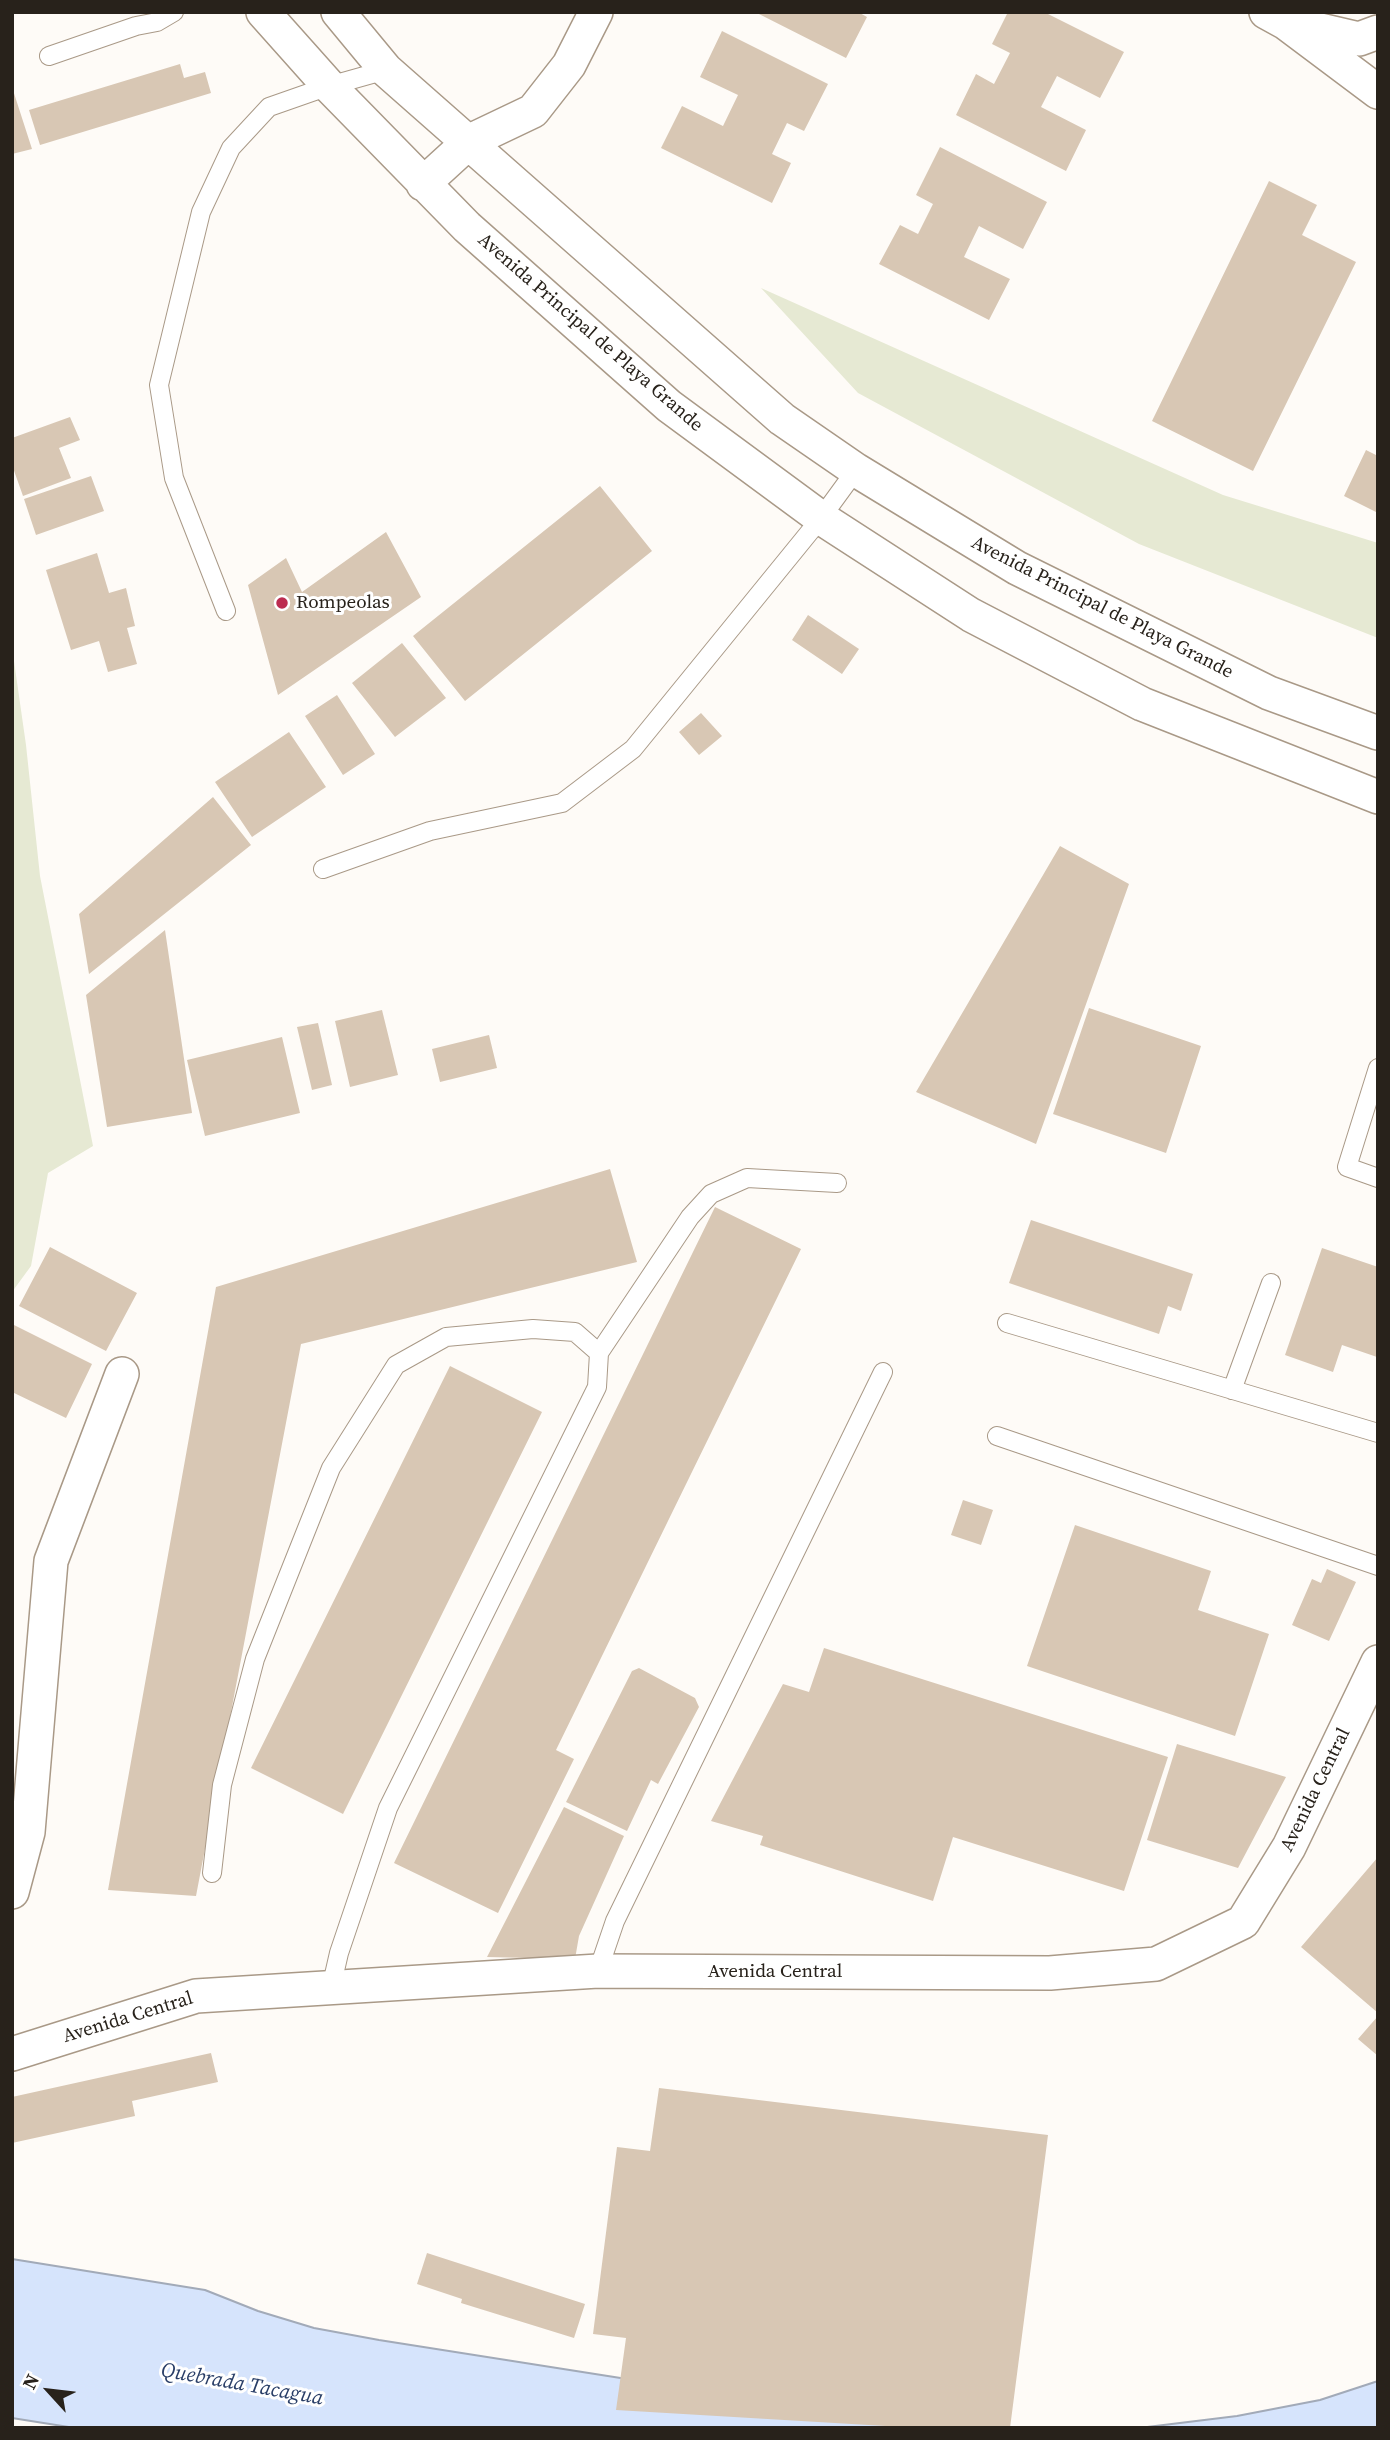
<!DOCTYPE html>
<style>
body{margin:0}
#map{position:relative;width:1390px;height:2440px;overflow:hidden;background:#fefbf7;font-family:"Source Serif 4",serif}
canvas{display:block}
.frame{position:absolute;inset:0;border:14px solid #28221b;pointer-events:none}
.north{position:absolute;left:14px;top:2356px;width:70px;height:70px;-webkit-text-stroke:5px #fff;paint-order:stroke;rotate:297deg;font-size:19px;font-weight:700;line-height:28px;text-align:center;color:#28221b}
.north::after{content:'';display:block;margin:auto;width:24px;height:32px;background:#28221b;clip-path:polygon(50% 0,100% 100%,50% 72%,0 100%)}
</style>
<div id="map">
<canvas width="1390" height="2440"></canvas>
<div class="frame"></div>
<div class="north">N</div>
</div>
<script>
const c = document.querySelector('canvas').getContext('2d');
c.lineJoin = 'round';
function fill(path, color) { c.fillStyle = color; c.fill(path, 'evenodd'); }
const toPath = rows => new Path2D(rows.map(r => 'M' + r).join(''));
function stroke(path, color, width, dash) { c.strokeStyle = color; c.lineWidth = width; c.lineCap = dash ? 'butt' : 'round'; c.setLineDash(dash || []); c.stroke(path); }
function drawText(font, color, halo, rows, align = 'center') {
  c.font = font + ' "Source Serif 4",serif'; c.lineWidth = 6; c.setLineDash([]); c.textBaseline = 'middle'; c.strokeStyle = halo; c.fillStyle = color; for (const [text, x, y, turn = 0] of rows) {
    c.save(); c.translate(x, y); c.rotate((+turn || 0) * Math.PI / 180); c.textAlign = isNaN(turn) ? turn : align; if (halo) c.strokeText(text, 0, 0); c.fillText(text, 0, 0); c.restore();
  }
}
fill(toPath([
 [761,288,1223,495,1378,543,1378,638,1139,544,858,393],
 [12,647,26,745,40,876,93,1146,48,1173,31,1266,12,1292]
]), '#e6e9d3');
const water = toPath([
 [12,2259,205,2290,258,2311,314,2328,379,2340,665,2385,806,2414,1011,2428,75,2428,12,2418,12,2259],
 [1378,2381,1378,2428,1139,2428,1237,2416,1320,2400,1378,2381]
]);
fill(water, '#d6e4fc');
stroke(water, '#a2aab8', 2);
fill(toPath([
 [755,12,858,12,867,17,846,58],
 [1008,12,1044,12,1124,52,1100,98,1057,76,1041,107,1086,130,1066,171,956,115,976,74,994,84,1010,53,992,44],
 [722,31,828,84,804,131,787,123,772,154,791,163,772,203,661,148,682,106,723,126,738,95,700,77],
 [180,64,184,78,205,72,211,93,40,145,29,110],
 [12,87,32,149,12,154],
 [940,147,1047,202,1023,249,979,226,964,257,1010,279,989,320,879,264,900,225,918,234,933,204,916,195],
 [1269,181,1317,205,1302,235,1356,262,1253,471,1152,421],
 [70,417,80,440,59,448,71,478,23,496,12,465,12,438],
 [1366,450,1378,456,1378,513,1344,496],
 [91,476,104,511,36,535,24,499],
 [600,486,652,551,465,701,413,636],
 [386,532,421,597,278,695,248,585,286,558,302,592],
 [97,553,109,593,126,588,135,626,127,628,137,664,108,672,99,641,71,650,46,570],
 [808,615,859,649,842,674,792,640],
 [402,643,446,698,395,737,352,683],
 [337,695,375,754,343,775,305,716],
 [701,713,722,736,699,755,679,732],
 [289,732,326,787,252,837,215,782],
 [213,797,251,845,89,974,79,914],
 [1060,846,1129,884,1036,1144,916,1092],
 [165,930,192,1113,107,1127,86,995],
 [1089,1008,1201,1046,1166,1153,1053,1114],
 [382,1010,398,1075,350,1087,335,1021],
 [318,1023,332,1085,312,1090,297,1027],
 [489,1035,497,1068,440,1082,432,1049],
 [282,1037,300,1113,205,1136,187,1060],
 [610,1169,637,1262,301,1344,196,1896,108,1890,216,1287],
 [715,1207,801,1249,556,1750,574,1759,498,1913,394,1863],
 [1031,1220,1193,1274,1181,1311,1168,1306,1159,1334,1009,1283],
 [50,1247,137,1293,106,1351,19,1306],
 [1322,1248,1378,1267,1377,1357,1342,1345,1333,1372,1285,1355],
 [12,1324,92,1364,66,1418,12,1392],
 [450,1366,542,1412,343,1814,251,1768],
 [963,1500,993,1510,981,1545,951,1535],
 [1075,1525,1211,1571,1198,1610,1269,1634,1235,1736,1027,1666],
 [1327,1569,1356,1582,1329,1641,1292,1625,1312,1579,1321,1583],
 [824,1648,1168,1757,1124,1891,953,1837,933,1901,760,1845,763,1836,711,1821,783,1684,809,1692],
 [639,1668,695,1698,699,1707,658,1784,651,1780,627,1831,566,1802,632,1671],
 [1177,1744,1286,1777,1238,1868,1147,1840],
 [564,1807,624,1836,579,1936,575,1959,487,1957],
 [1378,1857,1378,2013,1301,1947],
 [1378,2016,1378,2056,1358,2039],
 [211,2053,218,2082,132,2101,135,2116,12,2143,12,2097],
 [659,2088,1048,2135,1010,2428,919,2428,616,2410,626,2338,593,2334,617,2147,650,2151],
 [427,2253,585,2304,574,2338,461,2303,462,2299,417,2284]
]), '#d8c7b4');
const service = toPath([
 [49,56,136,26,157,22,174,12],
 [226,611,174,478,159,385,201,212,231,148,269,107,329,86,386,70],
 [323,869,430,831,562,803,633,749,821,518,856,470],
 [1378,1068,1347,1167,1378,1178],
 [1007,1323,1378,1433],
 [599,1353,690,1217,711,1194,747,1178,837,1183],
 [1232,1390,1271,1283],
 [997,1436,1378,1566],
 [212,1873,222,1785,255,1659,331,1468,396,1365,446,1337,533,1329,575,1332,599,1353,597,1387,388,1808,339,1953,331,1988],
 [598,1971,615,1921,883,1372]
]);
const minor = toPath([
 [263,12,329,86,467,227,669,406,821,518,971,615,1142,704,1378,797],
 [338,12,386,70,782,419,856,470,1017,568,1269,693,1378,733],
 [1266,12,1286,23,1378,92],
 [1299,25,1359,39,1378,32],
 [423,184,470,141,533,111,569,65,596,12],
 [12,1892,28,1832,51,1561,122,1374],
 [12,2054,196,1996,598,1971,1050,1973,1156,1964,1243,1922,1289,1847,1378,1662]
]);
stroke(service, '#a99987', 20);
stroke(minor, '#a99987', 36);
stroke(service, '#fff', 18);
stroke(minor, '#fff', 33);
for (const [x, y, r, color] of [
 [282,603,7,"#bc2c50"]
]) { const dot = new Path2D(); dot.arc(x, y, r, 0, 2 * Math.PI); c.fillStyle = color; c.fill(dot); stroke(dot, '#fff', 2.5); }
drawText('19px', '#28221b', '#fff', [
 ["Avenida Principal de Playa Grande",590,333,41],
 ["Avenida Principal de Playa Grande",1102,608,27],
 ["Avenida Central",1316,1790,-64],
 ["Avenida Central",775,1972],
 ["Avenida Central",128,2018,-17]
]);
drawText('19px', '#28221b', '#fff', [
 ["Rompeolas",296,603]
], 'left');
drawText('italic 21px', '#293e67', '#fff', [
 ["Quebrada Tacagua",242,2385,10]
]);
</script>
